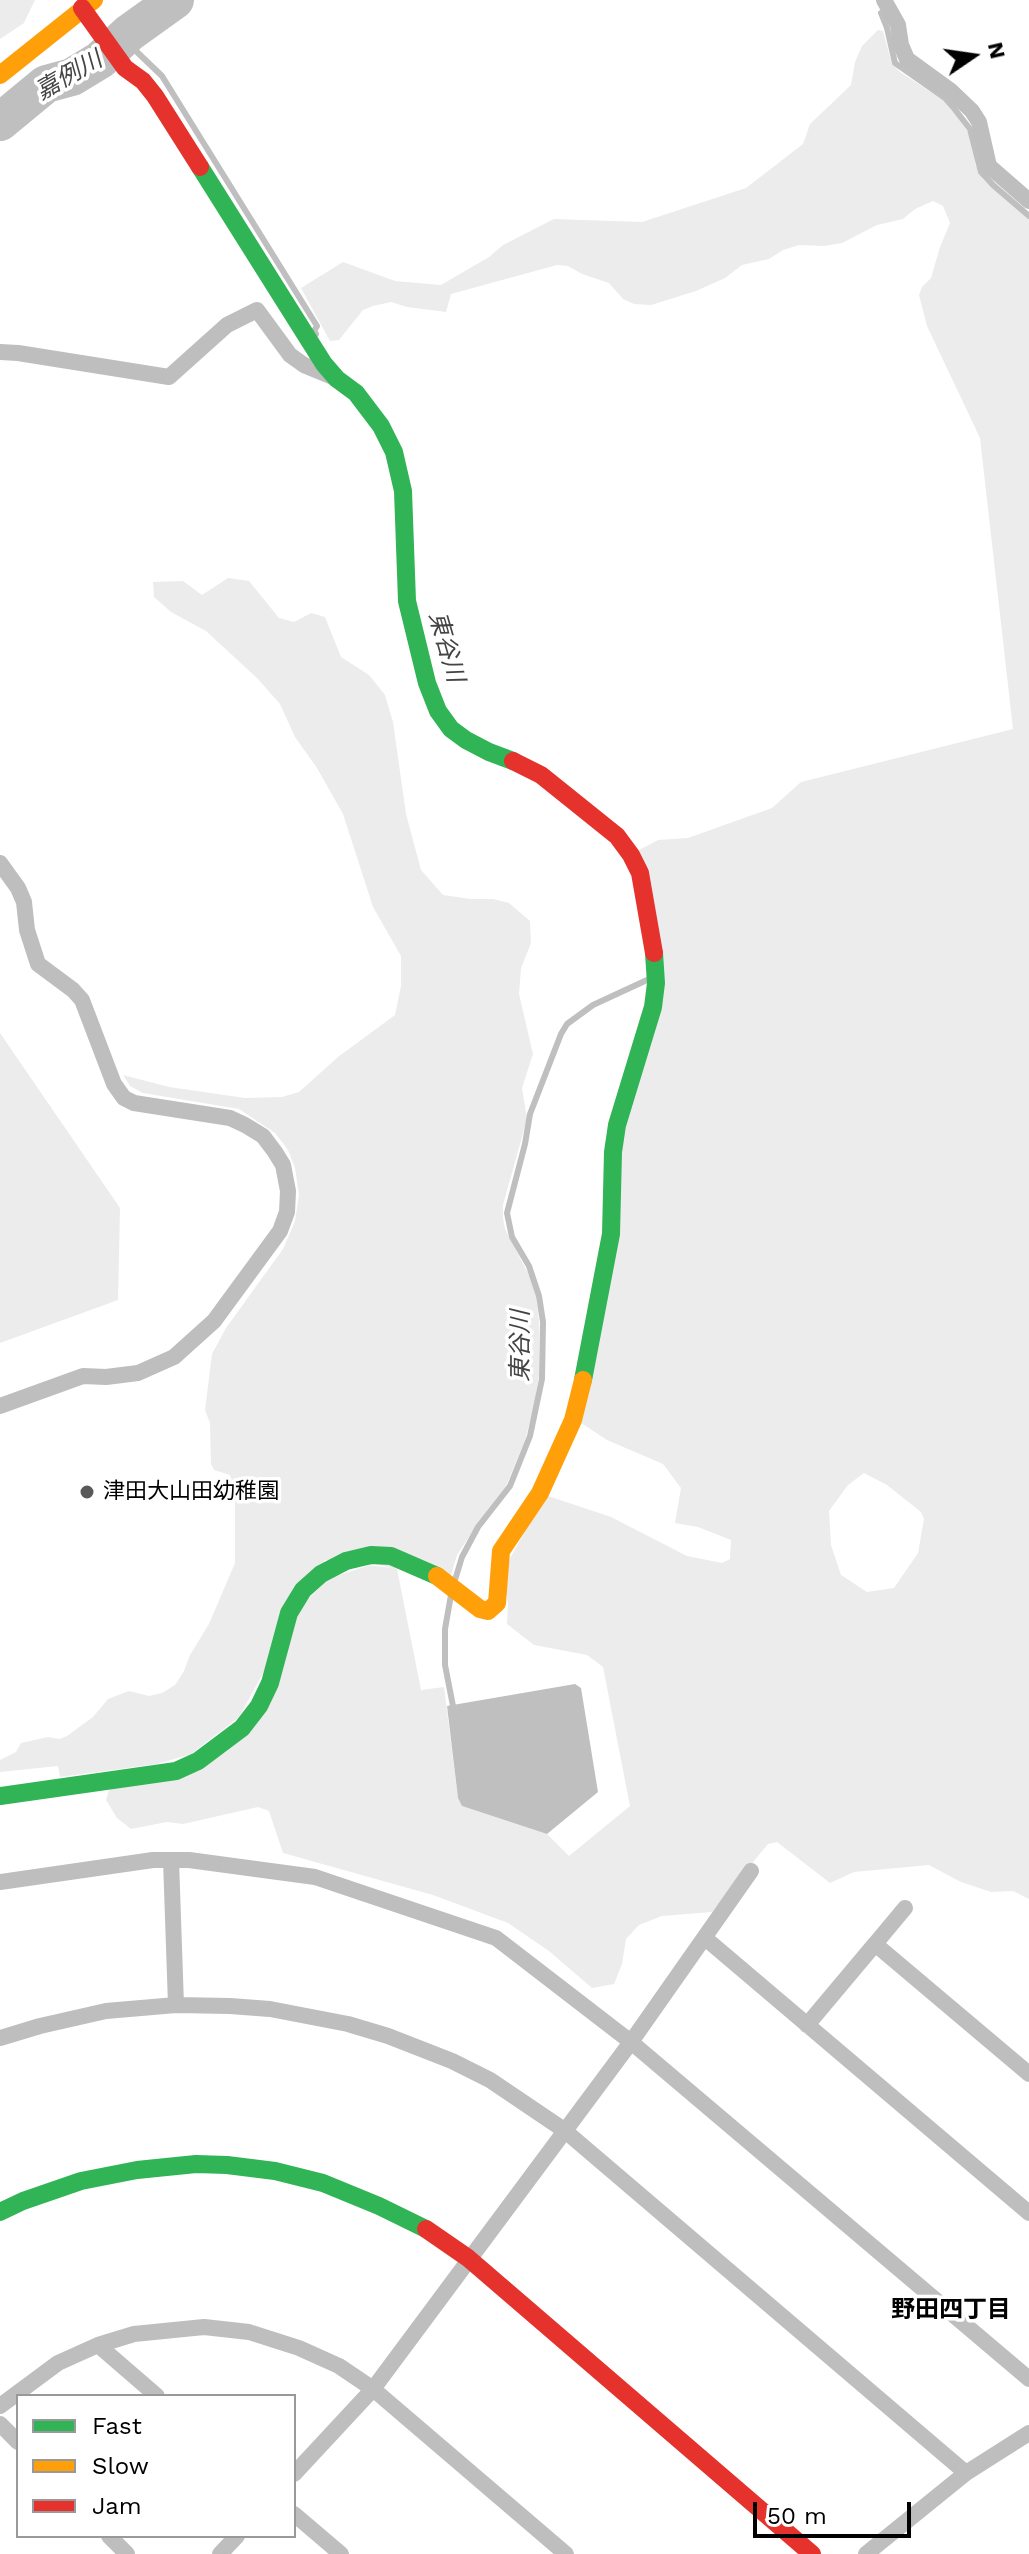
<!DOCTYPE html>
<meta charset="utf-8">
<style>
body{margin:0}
#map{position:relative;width:1029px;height:2554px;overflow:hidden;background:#fff;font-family:"Work Sans",sans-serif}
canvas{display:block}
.legend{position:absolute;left:16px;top:2394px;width:280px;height:144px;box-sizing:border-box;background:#fff;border:2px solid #999;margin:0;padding:10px 14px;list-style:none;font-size:24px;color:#000}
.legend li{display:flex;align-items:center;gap:16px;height:40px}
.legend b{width:40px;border:2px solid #999}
.north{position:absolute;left:933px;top:16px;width:80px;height:80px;-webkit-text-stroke:6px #fff;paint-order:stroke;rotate:77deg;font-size:22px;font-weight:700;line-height:32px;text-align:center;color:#000}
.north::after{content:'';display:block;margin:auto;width:28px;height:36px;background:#000;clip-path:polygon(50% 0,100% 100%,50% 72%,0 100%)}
.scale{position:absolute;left:753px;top:2502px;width:158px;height:36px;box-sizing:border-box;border:4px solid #000;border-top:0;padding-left:10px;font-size:24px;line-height:28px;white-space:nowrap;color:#000;-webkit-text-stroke:6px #fff;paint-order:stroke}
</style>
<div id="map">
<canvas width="1029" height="2554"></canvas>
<ul class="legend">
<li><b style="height:10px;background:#30b455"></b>Fast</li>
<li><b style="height:10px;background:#ff9f0a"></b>Slow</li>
<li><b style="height:10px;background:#e5322d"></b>Jam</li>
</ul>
<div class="north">N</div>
<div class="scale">50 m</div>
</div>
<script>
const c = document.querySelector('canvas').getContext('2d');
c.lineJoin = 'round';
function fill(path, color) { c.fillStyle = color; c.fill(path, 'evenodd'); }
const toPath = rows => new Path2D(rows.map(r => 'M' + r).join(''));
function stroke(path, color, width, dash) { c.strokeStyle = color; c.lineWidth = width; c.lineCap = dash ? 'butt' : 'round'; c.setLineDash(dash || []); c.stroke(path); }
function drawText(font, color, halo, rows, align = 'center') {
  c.font = font + ' "Work Sans","Noto Sans JP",sans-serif'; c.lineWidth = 7; c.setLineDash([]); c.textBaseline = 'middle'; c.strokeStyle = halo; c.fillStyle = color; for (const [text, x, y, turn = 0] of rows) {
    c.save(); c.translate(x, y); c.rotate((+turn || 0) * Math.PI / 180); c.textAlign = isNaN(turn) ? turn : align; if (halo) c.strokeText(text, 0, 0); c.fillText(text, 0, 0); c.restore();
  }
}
fill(toPath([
 [0,0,35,0,24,23,0,39],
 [878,30,883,31,892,64,900,72,943,100,959,117,971,138,976,166,982,178,1029,220,1029,1899,1013,1891,991,1892,961,1882,929,1865,854,1872,830,1883,777,1842,768,1844,712,1912,662,1916,639,1925,626,1939,622,1964,614,1984,592,1988,549,1951,508,1923,433,1895,283,1853,269,1811,258,1807,183,1824,167,1822,131,1829,117,1818,106,1800,109,1790,226,1752,301,1606,329,1578,374,1564,397,1569,421,1690,444,1687,458,1798,462,1806,547,1834,569,1856,630,1806,603,1667,587,1655,534,1645,507,1624,508,1603,503,1571,545,1495,611,1517,687,1556,722,1563,730,1559,731,1540,698,1527,675,1523,681,1488,663,1464,607,1440,578,1421,617,1148,650,1032,639,850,658,840,688,838,772,808,801,782,1013,729,980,438,927,326,919,295,922,287,931,278,940,247,950,223,943,206,933,201,915,209,903,219,877,225,842,243,824,246,799,245,783,250,769,259,742,265,725,278,696,291,651,305,634,304,623,299,609,283,582,274,568,266,557,265,451,294,446,312,407,307,391,302,373,306,363,310,339,340,330,341,301,288,343,262,395,281,441,285,489,257,503,245,554,219,642,222,746,188,803,144,810,124,851,85,855,62,862,46],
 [864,1473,887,1485,921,1512,924,1519,918,1553,894,1588,867,1592,841,1575,831,1545,829,1511,848,1485],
 [228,578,249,581,279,618,294,622,311,613,325,617,341,657,369,675,385,695,393,722,406,814,421,870,443,895,471,899,493,899,509,903,530,921,531,943,521,968,519,994,533,1054,522,1088,527,1119,503,1205,503,1218,505,1229,532,1281,536,1296,539,1322,539,1376,534,1406,525,1440,506,1486,476,1526,457,1555,451,1575,325,1560,239,1717,191,1754,157,1764,60,1777,58,1766,0,1772,0,1760,16,1752,21,1743,48,1737,59,1739,67,1736,93,1717,108,1699,129,1691,149,1696,162,1693,175,1685,184,1671,190,1655,209,1624,235,1563,235,1499,230,1475,214,1470,211,1464,210,1423,205,1410,212,1354,226,1328,283,1249,295,1221,299,1195,295,1168,288,1150,275,1133,239,1109,143,1093,130,1086,123,1075,169,1087,245,1098,282,1097,299,1092,338,1057,395,1015,401,986,401,956,373,907,343,814,317,768,295,737,280,704,257,678,206,631,171,612,154,597,153,582,183,581,202,595],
 [0,1033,120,1208,118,1300,0,1343]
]), '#ececec');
fill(toPath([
 [575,1684,581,1688,598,1792,547,1834,462,1806,458,1798,447,1706]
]), '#bfbfbf');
stroke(toPath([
 [881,13,887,28,895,63,945,98,953,107,970,129,981,172,993,185,1029,216],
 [129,33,137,52,162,76,317,326,314,331,316,334],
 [455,1580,462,1557,478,1527,510,1486,530,1436,542,1379,543,1322,539,1296,529,1266,512,1237,507,1213,525,1144,530,1114,561,1034,567,1024,593,1005,647,980],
 [451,1595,445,1629,445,1665,453,1706]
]), '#bfbfbf', 6);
stroke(toPath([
 [0,122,46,84,72,77,100,60,129,33,175,0]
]), '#bfbfbf', 38);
stroke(toPath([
 [884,0,898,25,901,45,907,59,951,91,972,111,979,122,989,166,1029,201],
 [0,352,18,353,169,377,227,325,257,310,290,355,304,365,333,377],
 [0,863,18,888,24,902,27,930,38,964,73,990,82,1000,114,1084,124,1098,134,1103,230,1118,245,1125,263,1136,275,1152,283,1165,288,1191,287,1212,280,1231,214,1321,174,1357,138,1373,106,1377,83,1376,0,1406],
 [171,1860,176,2005],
 [0,1882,153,1860,189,1860,315,1877,496,1938,631,2042,1029,2379],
 [705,1938,1029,2213],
 [875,1944,905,1908],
 [807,2025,875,1944,1029,2074],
 [0,2038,40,2026,106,2011,176,2005,230,2006,270,2009,348,2024,388,2036,452,2061,490,2080,564,2130,966,2473],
 [98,2345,157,2396],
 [0,2406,58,2363,98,2345,134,2334,204,2327,249,2332,299,2348,339,2366,373,2389,566,2554],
 [0,2424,18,2442],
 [294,2474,373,2389,631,2042,751,1871],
 [294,2514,341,2554],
 [109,2536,127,2554],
 [220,2554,237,2536],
 [866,2554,966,2473,1029,2433]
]), '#bebebe', 16);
stroke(toPath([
 [200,167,324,364,337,379,356,393,381,426,394,452,403,491,407,601,427,683,438,711,451,729,466,740,489,752,513,761],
 [583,1380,611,1234,613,1152,617,1125,653,1007,656,983,654,953],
 [0,1796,176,1771,198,1761,242,1728,259,1706,270,1683,289,1613,303,1590,321,1574,346,1561,371,1555,391,1556,437,1576],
 [0,2212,23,2201,81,2181,137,2170,196,2164,227,2165,275,2171,323,2183,379,2206,426,2229]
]), '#30b455', 18);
stroke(toPath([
 [0,75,94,0],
 [437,1576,480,1609,488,1611,497,1603,501,1551,540,1493,573,1420,583,1380]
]), '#ff9f0a', 18);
stroke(toPath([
 [82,8,125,68,143,81,155,96,200,167],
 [513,761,541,775,617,836,631,855,640,873,654,953],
 [426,2229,468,2258,812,2554]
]), '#e5322d', 18);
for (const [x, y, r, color] of [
 [87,1492,8,"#595959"]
]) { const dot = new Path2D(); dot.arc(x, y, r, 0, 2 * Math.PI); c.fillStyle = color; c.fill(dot); stroke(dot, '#fff', 3); }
drawText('22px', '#000', '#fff', [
 ["津田大山田幼稚園",103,1492]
], 'left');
drawText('italic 24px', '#444', '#fff', [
 ["嘉例川",69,76,-30],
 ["東谷川",446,647,74],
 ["東谷川",521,1346,-90]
]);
drawText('bold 24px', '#000', '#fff', [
 ["野田四丁目",951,2310]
]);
</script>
